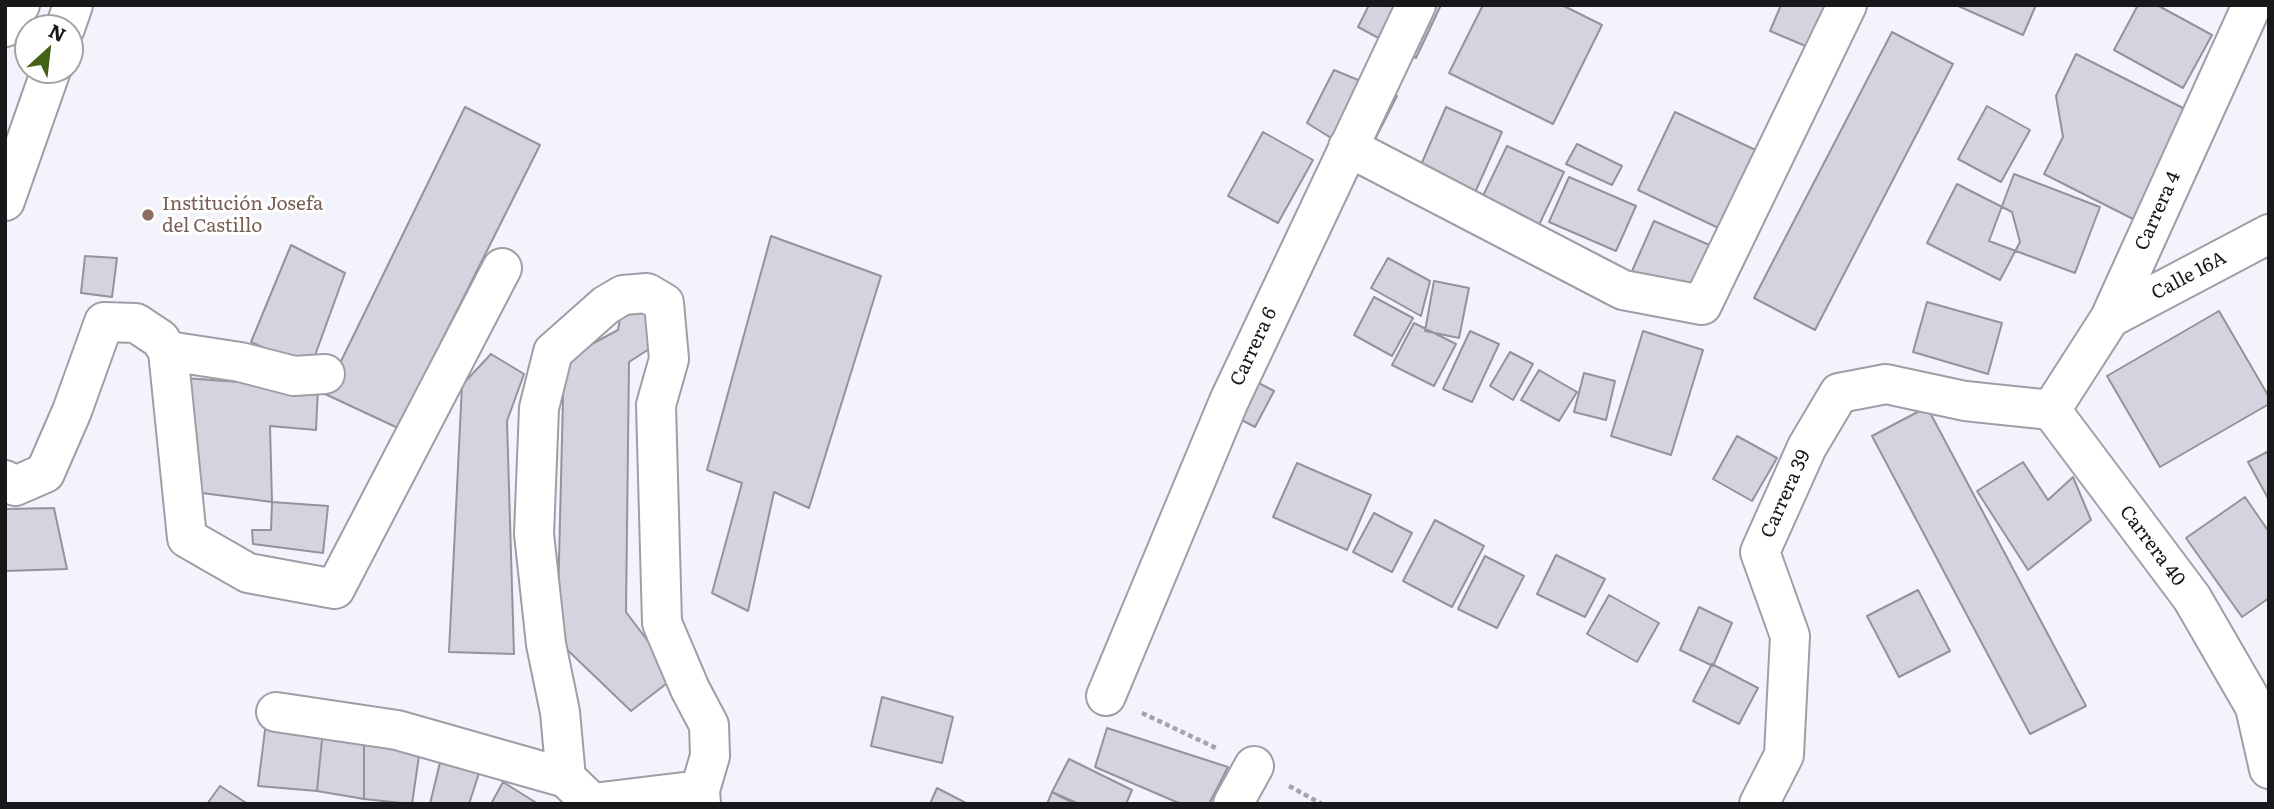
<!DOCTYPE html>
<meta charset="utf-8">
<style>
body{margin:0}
#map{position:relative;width:2274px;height:809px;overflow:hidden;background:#f3f3fc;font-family:Literata,serif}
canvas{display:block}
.frame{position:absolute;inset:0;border:7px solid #18181b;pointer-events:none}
.north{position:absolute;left:14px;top:14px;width:70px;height:70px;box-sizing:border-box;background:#fff;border:2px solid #a3a3a4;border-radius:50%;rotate:27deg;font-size:19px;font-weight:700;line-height:28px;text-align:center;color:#18181b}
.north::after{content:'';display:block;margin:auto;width:24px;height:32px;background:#436217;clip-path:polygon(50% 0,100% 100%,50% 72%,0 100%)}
</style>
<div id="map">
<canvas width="2274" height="809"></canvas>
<div class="frame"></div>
<div class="north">N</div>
</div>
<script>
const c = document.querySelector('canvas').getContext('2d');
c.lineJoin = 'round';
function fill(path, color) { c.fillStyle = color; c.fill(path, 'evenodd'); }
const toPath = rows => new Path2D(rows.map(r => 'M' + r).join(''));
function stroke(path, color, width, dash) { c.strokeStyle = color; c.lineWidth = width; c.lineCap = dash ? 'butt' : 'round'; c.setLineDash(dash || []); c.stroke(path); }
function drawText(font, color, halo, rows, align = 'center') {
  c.font = font + ' Literata,serif'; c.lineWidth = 6; c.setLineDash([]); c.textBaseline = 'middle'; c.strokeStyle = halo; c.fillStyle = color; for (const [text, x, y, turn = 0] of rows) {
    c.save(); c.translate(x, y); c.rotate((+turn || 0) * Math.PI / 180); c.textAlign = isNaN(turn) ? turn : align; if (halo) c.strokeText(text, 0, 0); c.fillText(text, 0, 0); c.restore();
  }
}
const building = toPath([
 [1369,5,1441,5,1416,58,1358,27,1369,5],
 [1483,5,1562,5,1602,25,1553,124,1449,73,1483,5],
 [1781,5,1834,5,1815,50,1770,31,1781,5],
 [1956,5,2036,5,2023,35,1956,5],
 [2138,5,2157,5,2212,35,2183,88,2114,50,2138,5],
 [1892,32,1953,64,1815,330,1754,298,1892,32],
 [2076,54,2187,110,2133,219,2044,174,2063,137,2056,96,2076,54],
 [1334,70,1397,96,1365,159,1307,123,1334,70],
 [1987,106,2030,130,2001,182,1958,159,1987,106],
 [465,107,540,145,398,428,325,394,465,107],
 [1446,107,1502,132,1473,197,1417,174,1446,107],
 [1675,112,1764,154,1727,232,1638,190,1675,112],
 [1263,132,1313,160,1278,223,1228,196,1263,132],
 [1577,144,1622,166,1612,185,1566,164,1577,144],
 [1507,146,1564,172,1538,227,1481,200,1507,146],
 [2014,174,2100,207,2075,273,1989,241,2014,174],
 [1569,177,1636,206,1616,251,1549,222,1569,177],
 [1957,184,2012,212,2020,242,2000,280,1927,243,1957,184],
 [1654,221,1714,247,1692,298,1632,271,1654,221],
 [771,236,881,276,809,508,774,492,748,611,712,593,742,483,707,470,771,236],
 [291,245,345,273,310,369,251,342,291,245],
 [85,256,117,258,112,297,81,293,85,256],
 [1388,258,1430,281,1421,316,1371,288,1388,258],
 [1434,281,1469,288,1459,338,1425,331,1434,281],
 [1374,297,1413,318,1392,356,1354,335,1374,297],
 [1927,302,2002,323,1988,374,1913,352,1927,302],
 [663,309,657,344,629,362,626,612,675,677,631,711,557,640,564,359,618,330,621,313,663,309],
 [2219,311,2269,397,2269,404,2160,467,2107,376,2219,311],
 [1414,323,1456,344,1434,386,1392,365,1414,323],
 [1470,331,1499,344,1472,402,1443,389,1470,331],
 [1643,331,1703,350,1671,455,1611,436,1643,331],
 [1510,352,1533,364,1513,400,1490,386,1510,352],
 [491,354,524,374,507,421,514,654,449,652,462,385,491,354],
 [1230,368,1274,391,1255,427,1211,404,1230,368],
 [1539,370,1577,392,1559,421,1521,400,1539,370],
 [1584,373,1615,381,1606,420,1574,412,1584,373],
 [185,378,318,388,316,430,270,426,272,502,194,492,185,378],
 [1927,407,2086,706,2030,734,1872,436,1927,407],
 [1737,436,1777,458,1752,501,1713,479,1737,436],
 [2269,451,2269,500,2248,462,2269,451],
 [2023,462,2048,500,2073,477,2091,520,2028,570,1977,491,2023,462],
 [1297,463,1371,495,1347,550,1273,517,1297,463],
 [2245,497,2269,532,2269,598,2242,617,2186,538,2245,497],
 [272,502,328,506,323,553,253,544,252,530,271,530,272,502],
 [54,508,67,569,5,571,5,509,54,508],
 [1374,513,1412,533,1392,572,1353,552,1374,513],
 [1435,520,1484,546,1452,607,1403,581,1435,520],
 [1556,555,1605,579,1585,617,1537,594,1556,555],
 [1485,556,1524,576,1497,628,1458,609,1485,556],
 [1918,590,1950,651,1899,677,1867,616,1918,590],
 [1609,595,1659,623,1637,662,1587,634,1609,595],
 [1699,607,1732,623,1713,666,1680,650,1699,607],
 [1712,664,1758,688,1739,724,1693,701,1712,664],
 [882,697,953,717,942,763,871,746,882,697],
 [266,722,323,729,317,791,258,786,266,722],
 [1107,728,1228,767,1209,804,1181,804,1095,767,1107,728],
 [323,729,364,735,364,799,317,791,323,729],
 [364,735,420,749,412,804,364,799,364,735],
 [443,750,481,767,469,804,430,804,443,750],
 [1069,759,1132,790,1126,804,1079,804,1052,792,1069,759],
 [503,782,535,802,535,804,491,804,503,782],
 [220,786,248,804,207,804,220,786],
 [937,788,968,804,930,804,937,788],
 [1052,792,1075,804,1047,804,1052,792]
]);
fill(building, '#d4d4de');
stroke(building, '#93939c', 2);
const minor = toPath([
 [5,27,20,5],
 [65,28,73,5],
 [1348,147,1623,290,1702,305,1847,5],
 [5,201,51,70],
 [2110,318,2269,234],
 [168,351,240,362,294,376,325,374],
 [2051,410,2110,318,2252,5],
 [5,480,15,486,45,473,72,411,104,322,136,323,160,339,168,351,187,538,248,573,335,589,502,268],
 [1106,696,1229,401,1416,5],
 [276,712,397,730,566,778,593,804],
 [566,778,560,712,546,644,534,534,539,408,553,352,606,305,623,295,647,293,664,303,669,359,656,405,662,623,690,689,709,725,710,756,700,790,701,804],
 [593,803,700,790],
 [1233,804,1254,766],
 [1759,804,1784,755,1790,636,1760,552,1807,447,1839,393,1886,384,1965,401,2051,410,2192,598,2255,707,2269,769]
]);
stroke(minor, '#9e9ea7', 42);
stroke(toPath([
 [1142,713,1216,748],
 [1289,786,1322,804]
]), '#a3a3a9', 4.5, [5, 3.5]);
stroke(minor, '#fff', 38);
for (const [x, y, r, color] of [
 [148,215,7,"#8d6e63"]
]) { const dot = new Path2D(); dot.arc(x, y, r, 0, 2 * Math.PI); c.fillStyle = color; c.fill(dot); stroke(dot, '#fff', 2.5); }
drawText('19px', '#785e54', '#fff', [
 ["Institución Josefa",162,204],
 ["del Castillo",162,226]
], 'left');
drawText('19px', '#18181b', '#fff', [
 ["Carrera 4",2158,211,-66],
 ["Calle 16A",2189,276,-28],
 ["Carrera 6",1254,347,-65],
 ["Carrera 39",1786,494,-66],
 ["Carrera 40",2152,546,53]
]);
</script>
